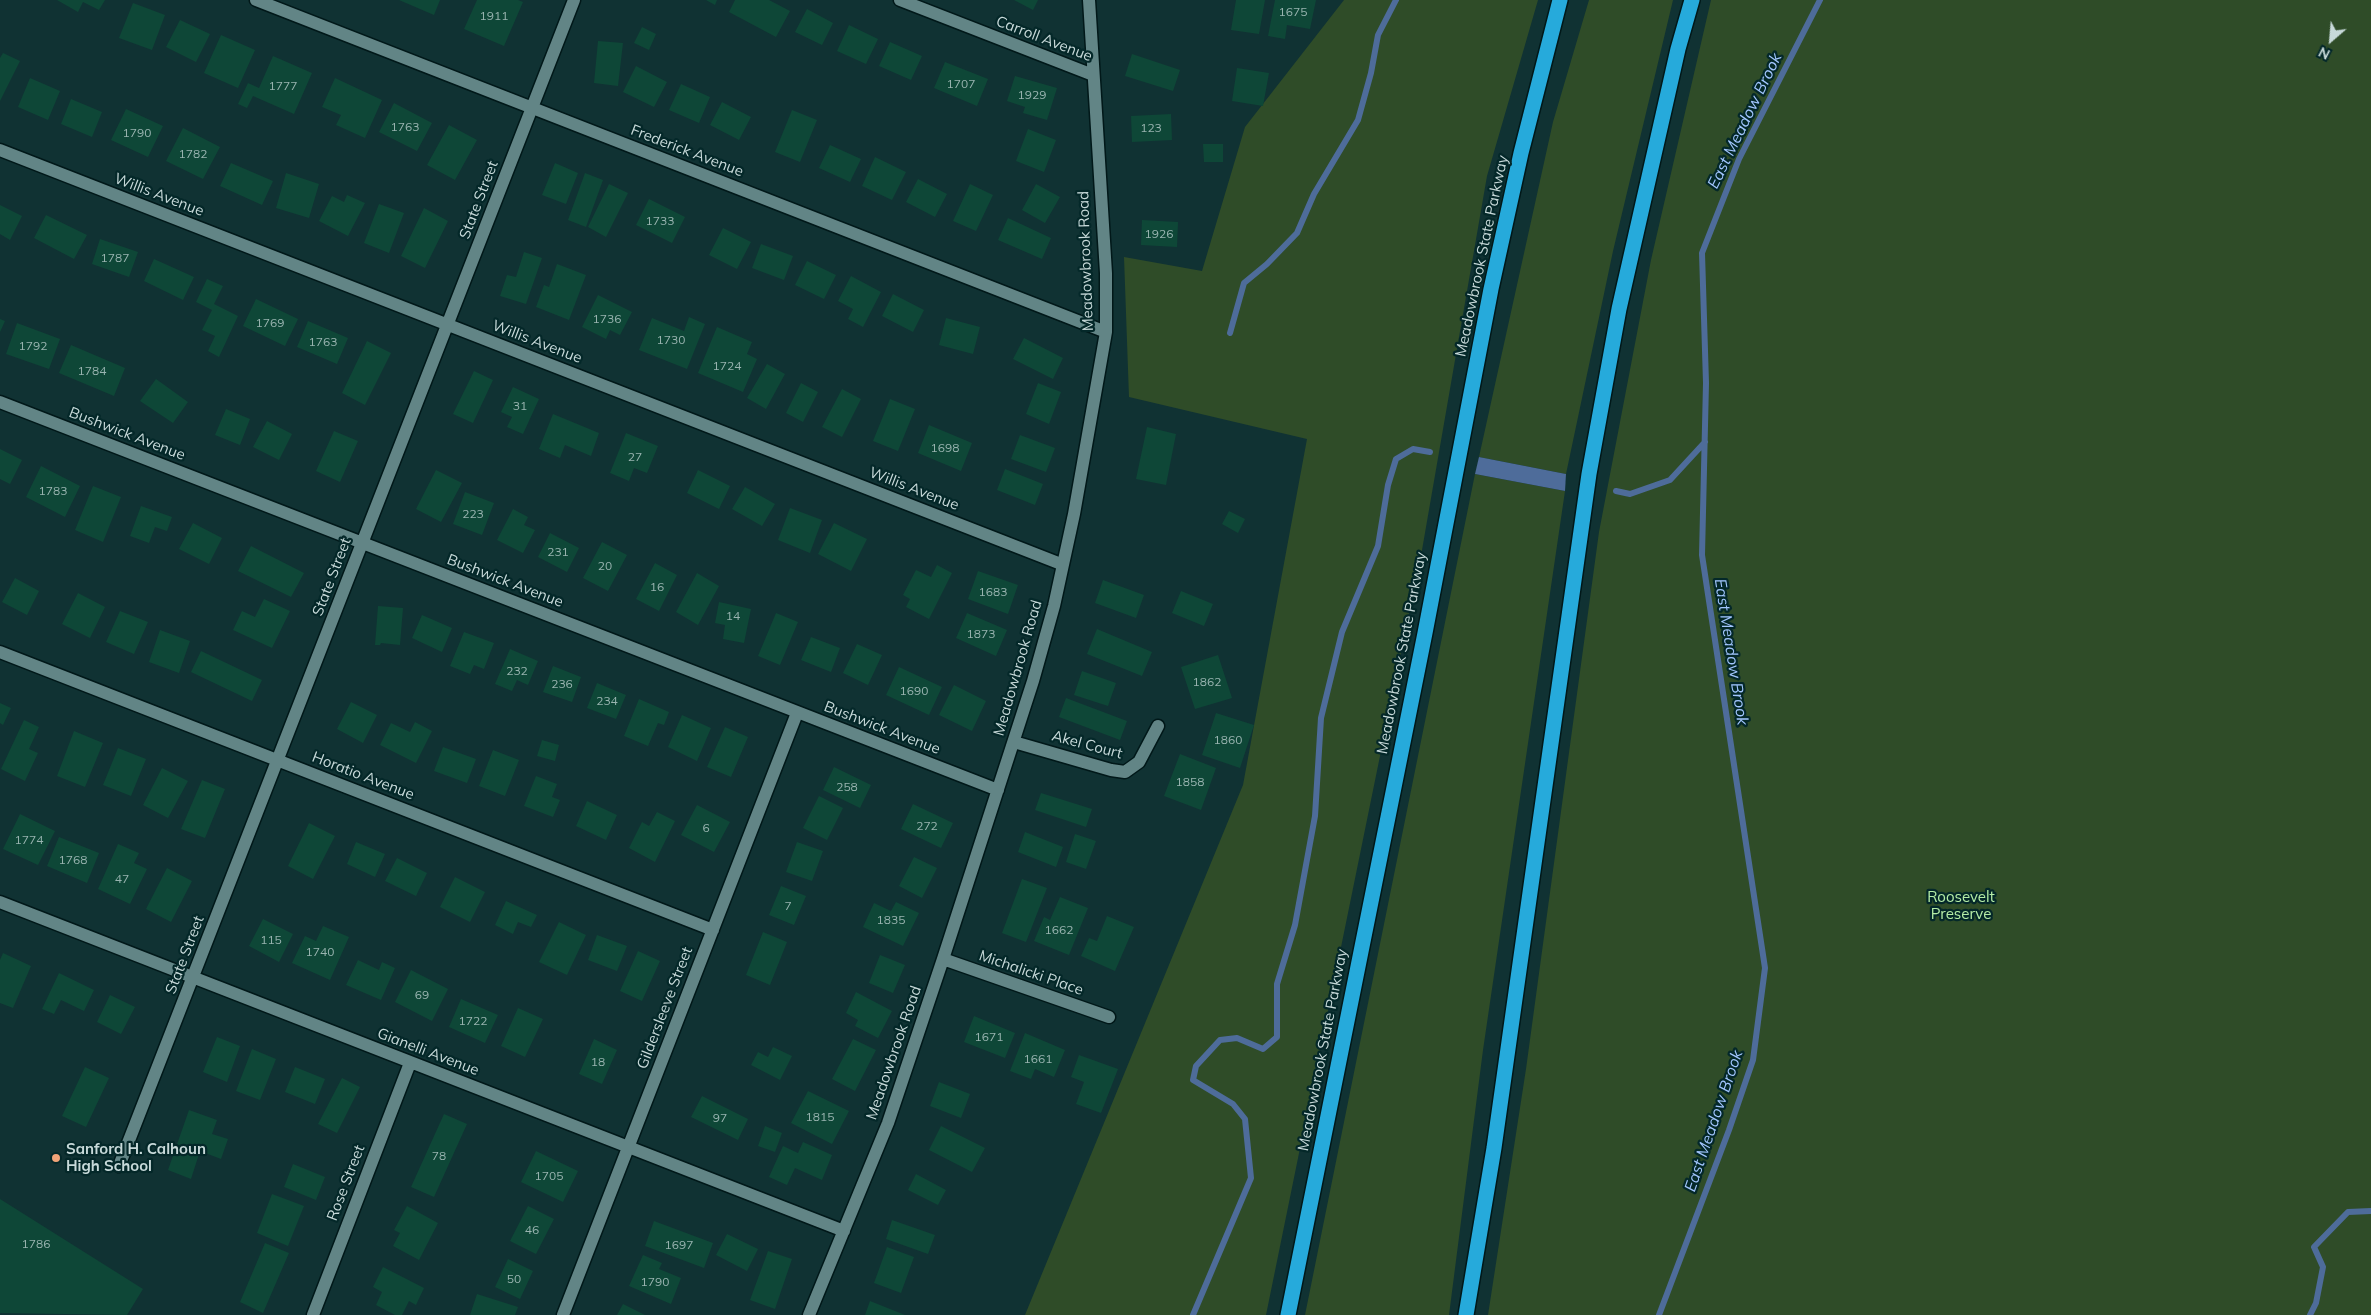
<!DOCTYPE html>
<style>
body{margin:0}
#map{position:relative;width:2371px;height:1315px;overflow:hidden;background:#103233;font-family:Mulish,sans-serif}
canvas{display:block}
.north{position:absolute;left:2306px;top:15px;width:50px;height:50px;-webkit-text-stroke:4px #042829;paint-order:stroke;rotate:207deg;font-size:14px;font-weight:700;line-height:20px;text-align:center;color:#c7d9d9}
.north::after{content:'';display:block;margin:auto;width:18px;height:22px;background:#c7d9d9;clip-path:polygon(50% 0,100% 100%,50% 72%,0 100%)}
</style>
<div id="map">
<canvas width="2371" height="1315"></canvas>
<div class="north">N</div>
</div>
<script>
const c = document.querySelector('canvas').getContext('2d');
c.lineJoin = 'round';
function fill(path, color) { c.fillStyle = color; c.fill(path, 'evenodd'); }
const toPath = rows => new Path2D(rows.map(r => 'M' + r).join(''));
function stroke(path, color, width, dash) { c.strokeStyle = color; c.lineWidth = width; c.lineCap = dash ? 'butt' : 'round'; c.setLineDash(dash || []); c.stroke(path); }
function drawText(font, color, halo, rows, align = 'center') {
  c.font = font + ' Mulish,sans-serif'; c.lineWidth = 4.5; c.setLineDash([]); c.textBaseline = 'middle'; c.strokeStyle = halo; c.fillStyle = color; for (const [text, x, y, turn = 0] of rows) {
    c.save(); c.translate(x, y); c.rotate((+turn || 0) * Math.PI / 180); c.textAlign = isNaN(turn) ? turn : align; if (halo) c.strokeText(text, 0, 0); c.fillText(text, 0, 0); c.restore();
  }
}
fill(toPath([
 [1344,0,1538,0,1487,176,1422,550,1266,1315,1025,1315,1243,785,1307,439,1129,397,1124,257,1202,271,1245,127],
 [1589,0,1673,0,1613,251,1566,474,1479,457,1553,122],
 [1711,0,2371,0,2371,1315,1488,1315,1526,1069,1599,532,1651,260],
 [1475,474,1565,491,1483,1050,1449,1315,1305,1315]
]), '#2f4c28');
fill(toPath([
 [1479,457,1566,474,1565,491,1475,474]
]), '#4e6c9a');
stroke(toPath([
 [1230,333,1244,283,1267,264,1297,233,1314,194,1358,120,1371,73,1378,35,1396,0],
 [1616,491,1630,494,1670,480,1705,442],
 [1193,1315,1251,1178,1245,1119,1233,1104,1193,1080,1196,1066,1220,1040,1237,1038,1263,1049,1277,1037,1277,984,1295,925,1315,816,1321,718,1342,632,1378,546,1388,485,1396,459,1413,449,1430,452],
 [1659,1315,1729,1130,1753,1060,1765,968,1702,555,1706,383,1702,253,1739,159,1820,0],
 [2310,1315,2316,1303,2323,1267,2314,1247,2348,1212,2371,1211]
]), '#4e6c9a', 6);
fill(toPath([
 [57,0,105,0,99,10,83,2,78,12],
 [399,0,440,0,434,15],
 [477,0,518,0,523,2,504,46,464,29],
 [706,0,717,0,715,5],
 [735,0,769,0,790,11,776,37,729,12],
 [1014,0,1038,0,1033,10],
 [1236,0,1265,0,1259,34,1231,30],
 [1275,0,1316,0,1310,29,1287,25,1285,39,1268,36],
 [133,3,165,15,152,50,119,38],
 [807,9,833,23,822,45,795,32],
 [180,20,210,34,196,62,166,47],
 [849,25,878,39,866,64,837,51],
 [642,27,656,34,649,50,634,43],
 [221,35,255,50,238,88,204,73],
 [598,41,623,43,618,86,594,83],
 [890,42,922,56,911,80,879,66],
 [3,53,20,61,0,101,0,58],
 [1132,54,1180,70,1173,91,1125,76],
 [273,56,312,73,294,114,253,96,247,108,238,104,248,83,259,88],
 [945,62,988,79,977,106,934,88],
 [636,66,667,82,654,107,623,92],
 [1237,68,1269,73,1263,106,1232,101],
 [1015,76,1057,88,1047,120,1023,113,1025,107,1007,101],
 [30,78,60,91,48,120,18,107],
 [335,78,382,100,365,138,336,125,341,115,322,107],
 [681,84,710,97,699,123,669,110],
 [71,99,102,112,92,137,61,124],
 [722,102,751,117,739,140,710,125],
 [394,103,432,123,417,151,379,132],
 [126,109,163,126,148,157,111,140],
 [792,110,817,120,800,162,775,152],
 [1171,114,1172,140,1132,142,1131,116],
 [449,125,477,140,455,180,427,165],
 [183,128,220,147,203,179,166,161],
 [1028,129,1056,140,1044,172,1016,161],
 [1203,144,1223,144,1223,162,1204,162],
 [830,145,861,159,850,182,819,168],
 [875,157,906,172,892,200,862,186],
 [231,163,273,181,262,205,220,186],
 [555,163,578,173,566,204,542,195],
 [286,173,319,184,309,218,276,208],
 [585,173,603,180,586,227,568,220],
 [918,179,947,194,935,217,906,202],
 [609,184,628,193,606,237,588,227],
 [970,184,993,195,976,231,953,221],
 [1036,184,1060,197,1045,223,1022,210],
 [347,195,365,203,348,236,319,221,332,196,344,202],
 [649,199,685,217,672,243,636,225],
 [379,204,404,213,389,253,364,243],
 [0,205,22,216,10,240,0,234],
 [424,208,448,221,425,268,401,256],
 [46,215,87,235,74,259,34,238],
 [1008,218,1051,238,1042,259,998,240],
 [1142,220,1178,222,1177,247,1141,245],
 [723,228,751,242,737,269,709,255],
 [100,239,138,252,129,277,92,264],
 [761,244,793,256,784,280,752,268],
 [524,252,542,258,526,304,500,296,507,275,516,277],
 [154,259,194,277,183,300,144,281],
 [807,261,836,275,824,299,795,285],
 [557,264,586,275,569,320,536,307,544,285,549,287],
 [851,276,881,292,863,327,848,319,853,309,838,301],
 [207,279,223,286,214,304,238,316,219,357,208,351,215,336,202,330,212,310,196,302],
 [893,294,924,310,913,332,882,316],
 [598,295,632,312,620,335,610,330,606,339,582,327],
 [256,299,298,319,285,346,243,326],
 [689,317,705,324,687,369,639,350,652,318,684,331],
 [946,318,980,327,973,354,939,345],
 [0,319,5,321,0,332],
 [308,321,348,338,337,364,297,347],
 [17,323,60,339,49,369,6,354],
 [717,327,752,342,747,354,757,359,743,392,698,373],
 [1024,338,1063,358,1053,379,1013,359],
 [367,341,391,353,365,405,342,393],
 [71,345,125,368,114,396,59,373],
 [767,364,785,374,766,409,747,398],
 [474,371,493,380,473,423,453,414],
 [156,379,188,402,173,423,140,401],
 [801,383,818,392,803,422,786,413],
 [1038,383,1061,392,1049,424,1026,414],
 [513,387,539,399,523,434,507,427,512,417,501,412],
 [842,389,861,399,842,437,822,427],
 [890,399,915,409,898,451,873,441],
 [226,409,250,419,240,445,215,435],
 [553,414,599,433,591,456,565,445,560,458,539,449],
 [267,421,292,434,279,460,253,447],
 [929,425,972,443,961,471,918,453],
 [1147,427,1176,434,1166,485,1136,479],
 [334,431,358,441,340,482,316,471],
 [626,433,658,446,647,473,634,468,629,481,610,473],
 [1020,435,1055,448,1046,472,1011,459],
 [0,449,22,460,10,484,0,479],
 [41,466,80,486,65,517,26,497],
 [1005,469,1043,484,1035,505,997,490],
 [436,470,462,483,441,522,416,509],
 [698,470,730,486,719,509,687,493],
 [93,486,121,497,103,542,75,530],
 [745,487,775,504,762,526,732,509],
 [465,492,494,503,482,535,453,524],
 [141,506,172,517,167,531,155,527,149,543,130,536],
 [790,508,822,520,810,553,778,540],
 [513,509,528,517,524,525,535,530,523,553,497,540],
 [1229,511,1245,519,1238,533,1222,524],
 [193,523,222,538,209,564,179,549],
 [834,523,867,539,851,571,818,554],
 [550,533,579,548,567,572,538,557],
 [602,542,627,555,608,591,583,578],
 [251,546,304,573,291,597,238,571],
 [655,563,677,575,659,611,636,599],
 [937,565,952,573,929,619,906,607,910,599,903,595,916,570,931,577],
 [978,571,1018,585,1008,614,968,599],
 [697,573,719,586,698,625,676,612],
 [15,578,39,591,27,615,2,602],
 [1103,580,1144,595,1136,618,1095,603],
 [1181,591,1213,604,1204,626,1172,613],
 [78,593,105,607,90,638,62,624],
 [264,599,290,611,272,648,233,630,242,611,255,617],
 [719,602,751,609,744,643,723,639,725,625,715,623],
 [378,606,403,608,400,645,381,643,380,645,375,645],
 [120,611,148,622,134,654,106,642],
 [776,613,798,622,780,665,758,656],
 [967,613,1007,630,996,656,956,638],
 [422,615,452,628,442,652,412,638],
 [1097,629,1152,652,1142,676,1087,654],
 [160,630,190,641,179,673,149,662],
 [464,632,494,643,484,669,474,665,470,674,450,666],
 [811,637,840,648,831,672,801,660],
 [857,644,882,655,868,685,843,673],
 [510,649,538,661,528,685,517,680,512,691,495,684],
 [201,651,262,680,252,701,191,672],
 [1218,655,1232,698,1195,709,1181,667],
 [553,666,581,677,572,702,543,692],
 [899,667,942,687,929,715,886,695],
 [1082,671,1116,683,1108,706,1074,695],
 [597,683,626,695,616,719,587,708],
 [954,685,986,701,972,731,939,715],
 [1066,698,1127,721,1120,740,1059,717],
 [639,699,669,712,664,725,658,723,648,746,624,736],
 [351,702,377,715,363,743,337,729],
 [0,703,11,708,3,725,0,723],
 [1216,713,1254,725,1240,768,1202,755],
 [682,715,711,728,697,761,668,747],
 [24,720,39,727,29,749,38,753,25,781,1,769],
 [415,722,432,731,416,763,380,745,391,723,410,732],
 [725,727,748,737,731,777,707,767],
 [74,731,103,743,85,787,57,776],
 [542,740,559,745,555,761,537,756],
 [443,747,476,759,467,783,434,771],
 [118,748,146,759,131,796,103,785],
 [493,750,519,760,505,796,479,786],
 [1180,754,1216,768,1201,810,1164,796],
 [834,767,871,785,860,808,823,790],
 [162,768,188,781,168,818,143,805],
 [536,776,557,784,552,797,560,800,553,817,524,806],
 [202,780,225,789,205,838,181,829],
 [1041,793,1092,809,1086,827,1035,810],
 [819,796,843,808,827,840,803,828],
 [587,801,617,815,606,840,576,826],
 [913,804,953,823,941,848,901,829],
 [697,805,730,822,714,852,681,835],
 [657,812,675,821,655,862,629,848,642,822,649,826],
 [20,814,55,831,38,865,3,849],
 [309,823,335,836,313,879,288,866],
 [1025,832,1063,847,1056,867,1018,852],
 [1075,834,1096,841,1086,869,1066,862],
 [59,837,99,853,87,883,47,866],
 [356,842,385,854,375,877,347,864],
 [797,842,823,851,812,881,786,872],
 [118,844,139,853,134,863,147,869,130,904,98,889],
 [914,857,937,868,922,898,899,886],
 [397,858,427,873,416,896,385,881],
 [167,868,192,881,171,922,146,909],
 [455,877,485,892,470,922,440,907],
 [1022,879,1047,888,1026,942,1002,933],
 [781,886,806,896,794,925,769,915],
 [1060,897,1088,908,1069,955,1034,941,1044,917,1050,920],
 [506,901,537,915,531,927,518,922,513,934,495,925],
 [896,902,919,913,903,946,863,927,874,903,891,911],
 [1107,916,1134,927,1115,971,1081,956,1089,938,1097,941],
 [263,919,293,934,279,962,249,946],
 [559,922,586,935,567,975,539,962],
 [323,926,349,937,330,980,292,963,305,936,316,941],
 [763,932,787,942,770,985,746,975],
 [597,935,627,946,617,971,588,960],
 [638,951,660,961,642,1001,620,991],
 [3,953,31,966,13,1008,0,1003,0,960],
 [880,955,905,965,893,993,869,983],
 [358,960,379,970,382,962,395,968,381,1000,346,985],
 [411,970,448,989,432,1021,395,1002],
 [59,973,94,990,84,1011,61,1000,54,1014,42,1009],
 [856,992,892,1011,878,1038,855,1026,858,1020,846,1013],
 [110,995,135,1007,121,1034,97,1022],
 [461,999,498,1015,485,1043,449,1027],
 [518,1008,543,1019,525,1057,501,1046],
 [974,1016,1015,1033,1005,1058,964,1042],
 [1025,1033,1065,1050,1054,1077,1035,1069,1031,1079,1010,1071],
 [217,1037,240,1046,227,1082,203,1072],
 [594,1039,617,1050,602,1084,579,1074],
 [853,1039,876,1050,855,1091,832,1079],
 [773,1047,792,1056,780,1080,751,1065,758,1052,768,1057],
 [252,1049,276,1059,260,1100,236,1091],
 [1079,1055,1118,1069,1101,1113,1076,1104,1084,1082,1071,1077],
 [85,1067,109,1078,86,1127,62,1116],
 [295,1067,325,1079,315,1104,285,1092],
 [342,1078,360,1087,337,1133,318,1124],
 [939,1082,970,1094,961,1118,930,1106],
 [808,1091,849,1111,832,1144,791,1123],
 [702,1096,748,1119,738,1140,691,1117],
 [189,1110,217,1120,212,1134,228,1139,221,1159,200,1151,191,1179,168,1170],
 [444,1114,467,1124,434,1197,411,1187],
 [765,1126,782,1133,775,1152,758,1146],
 [941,1126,985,1148,972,1172,929,1150],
 [803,1142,832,1155,822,1180,795,1168,787,1185,769,1177,783,1146,798,1153],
 [536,1151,578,1171,563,1202,521,1182],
 [293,1164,325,1177,316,1200,284,1187],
 [916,1174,946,1190,938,1205,908,1190],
 [272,1194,304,1206,288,1246,257,1233],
 [0,1199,143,1289,127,1315,0,1313],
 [407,1206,438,1223,419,1260,393,1246,400,1233,394,1230],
 [528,1206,554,1219,536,1254,510,1241],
 [892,1220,935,1235,928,1254,886,1239],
 [654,1221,713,1243,704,1268,645,1246],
 [727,1234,758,1249,747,1271,716,1255],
 [265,1243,289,1253,263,1313,240,1302],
 [887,1247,914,1257,901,1293,874,1283],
 [768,1251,792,1259,775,1309,750,1300],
 [643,1255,662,1263,659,1269,681,1278,671,1304,629,1286],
 [508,1259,533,1271,520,1299,495,1287],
 [383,1267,424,1288,416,1305,409,1301,402,1315,395,1315,376,1305,382,1292,373,1287],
 [477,1294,518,1307,515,1315,470,1315],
 [870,1301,905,1315,865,1315],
 [623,1304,645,1315,617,1315]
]), '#0e4737');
const minor = toPath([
 [256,0,1106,332],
 [900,0,1093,75],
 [0,150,1061,564],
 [0,402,998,790],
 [0,652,713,930],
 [1014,742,1111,770,1125,772,1139,762,1158,726],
 [0,902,844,1231],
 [943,959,1109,1017],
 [119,1166,574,0],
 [313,1315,410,1063],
 [563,1315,797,713],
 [809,1315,888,1123,943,959,1033,681,1054,606,1074,514,1106,332,1106,273,1089,0]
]);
const highway = toPath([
 [1288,1315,1425,633,1491,289,1521,153,1560,0],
 [1466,1315,1494,1148,1589,474,1619,309,1678,49,1692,0]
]);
stroke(minor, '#011819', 15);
stroke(highway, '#011819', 18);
stroke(minor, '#628586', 12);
stroke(highway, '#26aadb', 15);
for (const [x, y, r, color] of [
 [56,1158,5,"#f0a378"]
]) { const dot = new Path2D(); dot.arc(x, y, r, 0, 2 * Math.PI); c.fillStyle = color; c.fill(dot); stroke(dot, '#042829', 2); }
drawText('12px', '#99b4b0', null, [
 ["1675",1293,12],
 ["1911",494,16],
 ["1707",961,84],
 ["1777",283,86],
 ["1929",1032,95],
 ["1763",405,127],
 ["123",1151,128],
 ["1790",137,133],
 ["1782",193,154],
 ["1733",660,221],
 ["1926",1159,234],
 ["1787",115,258],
 ["1736",607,319],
 ["1769",270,323],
 ["1730",671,340],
 ["1763",323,342],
 ["1792",33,346],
 ["1724",727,366],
 ["1784",92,371],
 ["31",520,406],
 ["1698",945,448],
 ["27",635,457],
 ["1783",53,491],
 ["223",473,514],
 ["231",558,552],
 ["20",605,566],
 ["16",657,587],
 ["1683",993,592],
 ["14",733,616],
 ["1873",981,634],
 ["232",517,671],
 ["1862",1207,682],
 ["236",562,684],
 ["1690",914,691],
 ["234",607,701],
 ["1860",1228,740],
 ["1858",1190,782],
 ["258",847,787],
 ["272",927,826],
 ["6",706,828],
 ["1774",29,840],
 ["1768",73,860],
 ["47",122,879],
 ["7",788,906],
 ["1835",891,920],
 ["1662",1059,930],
 ["115",271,940],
 ["1740",320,952],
 ["69",422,995],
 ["1722",473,1021],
 ["1671",989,1037],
 ["1661",1038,1059],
 ["18",598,1062],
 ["1815",820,1117],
 ["97",720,1118],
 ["78",439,1156],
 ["1705",549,1176],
 ["46",532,1230],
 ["1786",36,1244],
 ["1697",679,1245],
 ["50",514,1279],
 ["1790",655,1282]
]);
drawText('15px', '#c7d9d9', '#042829', [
 ["Carroll Avenue",1044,39,21],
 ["Frederick Avenue",687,151,21],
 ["Willis Avenue",159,195,21],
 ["State Street",479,200,-69],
 ["Meadowbrook State Parkway",1482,256,-78],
 ["Meadowbrook Road",1086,261,-92],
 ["Willis Avenue",537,342,21],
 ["Bushwick Avenue",127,434,21],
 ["Willis Avenue",914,489,21],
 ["State Street",332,577,-69],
 ["Bushwick Avenue",505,581,21],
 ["Meadowbrook State Parkway",1402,653,-79],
 ["Meadowbrook Road",1018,668,-74],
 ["Bushwick Avenue",882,728,21],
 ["Akel Court",1087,745,15],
 ["Horatio Avenue",363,776,21],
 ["State Street",185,955,-69],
 ["Michalicki Place",1031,973,19],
 ["Gildersleeve Street",665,1008,-69],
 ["Meadowbrook State Parkway",1323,1050,-79],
 ["Gianelli Avenue",428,1052,21],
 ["Meadowbrook Road",894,1053,-71],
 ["Rose Street",346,1183,-69]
]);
drawText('15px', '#b5eda6', '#042829', [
 ["Roosevelt",1961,897],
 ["Preserve",1961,914]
]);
drawText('bold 15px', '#c7d9d9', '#042829', [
 ["Sanford H. Calhoun",66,1149],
 ["High School",66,1166]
], 'left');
drawText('italic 16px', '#a2c6fe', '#042829', [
 ["East Meadow Brook",1745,121,-64],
 ["East Meadow Brook",1731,652,81],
 ["East Meadow Brook",1714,1121,-71]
]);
</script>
